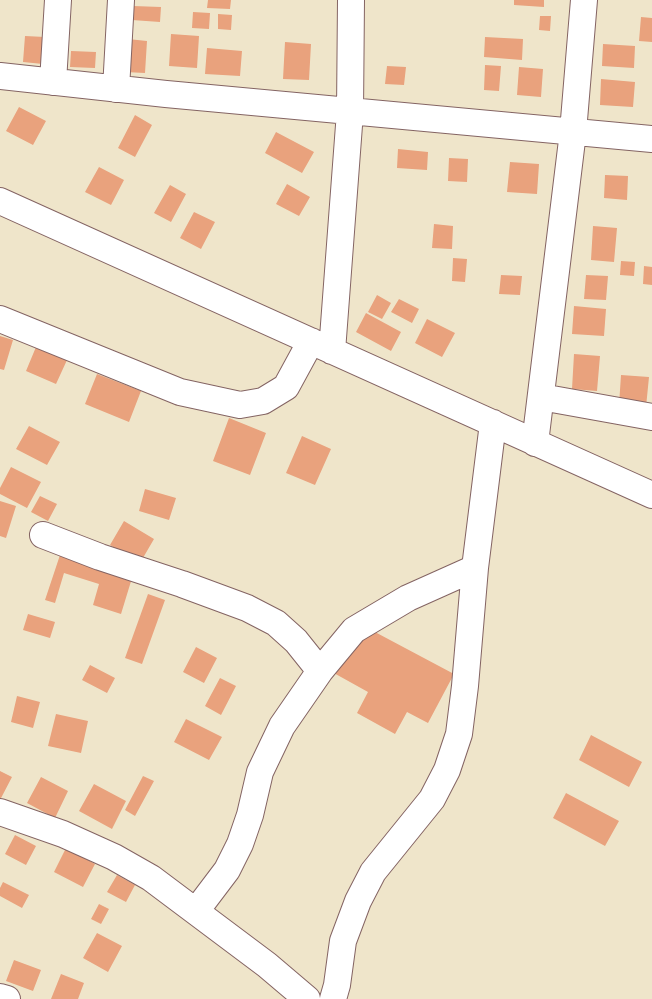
<!DOCTYPE html>
<style>
body{margin:0}
canvas{display:block;background:#efe5ca}
</style>
<canvas width="652" height="999"></canvas>
<script>
const c = document.querySelector('canvas').getContext('2d');
c.lineJoin = 'round';
function fill(path, color) { c.fillStyle = color; c.fill(path, 'evenodd'); }
const toPath = rows => new Path2D(rows.map(r => 'M' + r).join(''));
function stroke(path, color, width, dash) { c.strokeStyle = color; c.lineWidth = width; c.lineCap = dash ? 'butt' : 'round'; c.setLineDash(dash || []); c.stroke(path); }
fill(toPath([
 [208,0,231,0,230,9,207,8],
 [514,0,544,0,544,7,514,5],
 [133,6,161,7,160,22,132,20],
 [193,12,210,13,209,29,192,28],
 [218,14,232,15,231,30,218,29],
 [540,16,551,16,550,31,539,30],
 [641,17,652,18,652,42,639,41],
 [171,34,199,36,197,68,169,66],
 [25,36,45,37,43,64,23,62],
 [485,37,523,39,522,60,484,57],
 [128,39,147,41,145,73,125,72],
 [285,42,311,44,309,80,283,79],
 [603,44,635,46,634,68,602,66],
 [207,48,242,51,240,76,205,74],
 [71,51,96,52,95,68,70,67],
 [485,65,501,66,499,91,484,90],
 [387,66,406,67,404,85,385,84],
 [519,67,543,69,541,97,517,95],
 [601,79,635,82,633,107,600,105],
 [19,107,46,121,33,145,6,131],
 [135,115,152,125,135,157,118,148],
 [276,132,314,152,302,173,265,153],
 [398,149,428,152,427,170,397,168],
 [449,158,468,159,467,182,448,181],
 [510,162,539,164,537,194,507,192],
 [99,167,124,180,111,205,85,192],
 [605,175,628,176,627,200,604,198],
 [287,184,310,197,299,216,276,204],
 [170,185,186,194,171,222,154,213],
 [194,212,215,222,201,249,180,238],
 [434,224,453,226,452,249,432,248],
 [593,226,617,228,614,262,591,260],
 [453,258,467,259,465,282,452,281],
 [621,261,635,262,634,276,620,275],
 [644,266,652,267,652,285,643,284],
 [501,275,522,276,520,295,499,294],
 [586,275,608,276,606,300,584,299],
 [377,295,391,303,382,319,368,312],
 [399,299,419,309,412,323,391,312],
 [574,306,606,309,604,336,572,334],
 [366,313,401,332,391,351,356,332],
 [427,319,455,333,442,357,415,343],
 [0,336,13,340,4,370,0,369],
 [36,347,67,360,56,384,26,371],
 [574,354,600,356,597,391,572,389],
 [97,374,141,391,129,422,85,404],
 [621,375,649,377,646,407,619,405],
 [229,418,266,433,250,475,213,461],
 [29,426,60,442,47,465,16,449],
 [302,436,331,449,315,485,286,473],
 [11,467,41,482,27,508,0,494,0,488],
 [145,489,176,498,169,520,139,511],
 [40,496,57,504,48,521,31,512],
 [0,501,16,506,6,538,0,536],
 [124,521,154,539,140,563,110,545],
 [60,555,132,578,121,614,93,605,99,584,64,573,55,603,45,600],
 [148,594,165,600,142,664,125,658],
 [28,614,55,622,50,638,23,630],
 [358,623,454,674,428,723,407,712,395,734,357,713,368,692,332,672],
 [196,647,217,658,204,683,183,672],
 [90,665,115,678,107,693,82,680],
 [220,678,236,686,221,715,205,706],
 [17,696,40,702,33,728,11,722],
 [56,714,88,721,81,753,48,746],
 [186,719,222,737,209,760,174,742],
 [591,735,642,762,629,787,579,760],
 [0,771,12,777,0,800],
 [143,776,154,781,135,816,125,810],
 [41,777,68,791,55,818,27,803],
 [94,784,126,801,112,829,79,811],
 [566,793,619,821,605,846,553,818],
 [15,835,36,846,26,865,5,854],
 [66,848,95,864,83,887,54,872],
 [117,875,135,885,126,902,107,892],
 [3,882,29,895,22,908,0,896,0,888],
 [99,904,109,909,101,924,91,919],
 [97,933,122,946,108,972,83,958],
 [14,960,41,970,33,991,6,981],
 [61,974,84,983,78,999,51,999]
]), '#e9a27d');
const minor = toPath([
 [0,76,166,94,652,139],
 [53,82,58,0],
 [116,89,121,0],
 [0,201,652,495],
 [0,319,180,392,240,405,263,401,286,387,311,341],
 [332,351,350,112,351,0],
 [541,397,652,417],
 [535,443,573,132,584,0],
 [43,535,100,557,182,584,247,608,276,623,296,641,320,671],
 [0,812,63,834,114,857,151,878,267,965,307,999],
 [196,911,227,870,240,844,250,815,260,772,282,726,320,671,354,630,408,598,475,568],
 [0,997,7,999],
 [333,999,337,985,343,941,358,901,373,872,432,799,447,770,459,734,465,686,475,568,493,423]
]);
stroke(minor, '#846463', 28);
stroke(minor, '#fff', 26);
</script>
